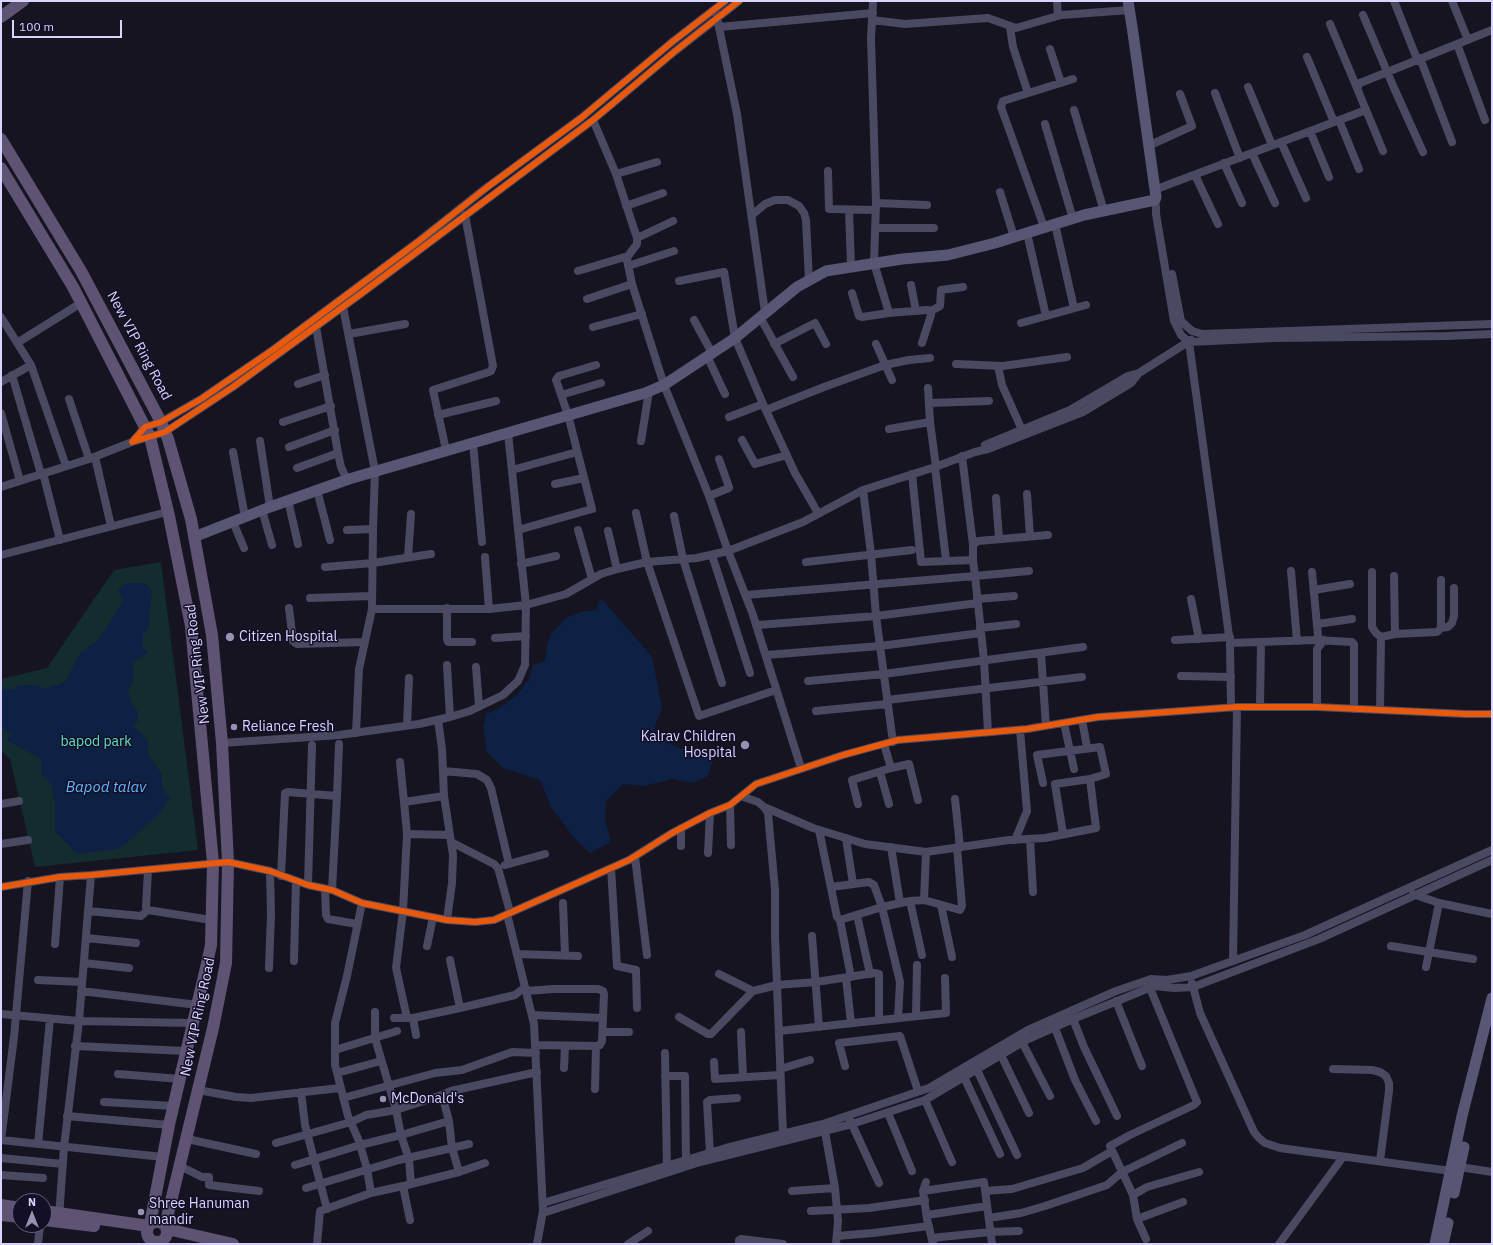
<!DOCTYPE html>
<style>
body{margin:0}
#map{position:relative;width:1493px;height:1245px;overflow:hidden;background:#161421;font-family:"IBM Plex Sans",sans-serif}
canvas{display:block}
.frame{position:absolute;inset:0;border:2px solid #d9d4ff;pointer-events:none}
.north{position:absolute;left:12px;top:1193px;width:40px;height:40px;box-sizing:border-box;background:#130f26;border:1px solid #625e7d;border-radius:50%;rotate:0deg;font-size:11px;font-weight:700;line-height:16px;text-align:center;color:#d9d4ff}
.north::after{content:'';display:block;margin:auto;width:14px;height:18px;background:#9591b1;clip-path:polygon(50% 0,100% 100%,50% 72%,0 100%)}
.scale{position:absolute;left:12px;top:20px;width:110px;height:18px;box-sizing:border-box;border:2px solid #d9d4ff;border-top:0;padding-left:5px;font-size:12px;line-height:14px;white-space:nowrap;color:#d9d4ff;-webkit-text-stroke:3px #130f26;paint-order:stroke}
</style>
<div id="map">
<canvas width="1493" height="1245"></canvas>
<div class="frame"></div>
<div class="north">N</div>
<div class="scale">100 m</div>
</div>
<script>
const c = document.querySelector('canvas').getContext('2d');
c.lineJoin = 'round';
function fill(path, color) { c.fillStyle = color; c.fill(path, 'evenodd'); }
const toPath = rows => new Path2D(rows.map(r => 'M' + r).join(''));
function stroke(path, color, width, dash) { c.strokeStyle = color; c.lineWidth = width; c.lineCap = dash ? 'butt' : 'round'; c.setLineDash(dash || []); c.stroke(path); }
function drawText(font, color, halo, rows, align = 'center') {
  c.font = font + ' "IBM Plex Sans",sans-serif'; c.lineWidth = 3; c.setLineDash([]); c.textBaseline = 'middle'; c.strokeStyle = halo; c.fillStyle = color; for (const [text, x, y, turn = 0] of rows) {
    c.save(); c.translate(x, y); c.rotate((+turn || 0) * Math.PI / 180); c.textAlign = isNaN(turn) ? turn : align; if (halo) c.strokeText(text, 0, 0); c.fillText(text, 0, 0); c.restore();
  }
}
fill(toPath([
 [161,562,198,850,35,867,10,759,1,750,1,679,47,668,114,570]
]), '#132c2d');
fill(toPath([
 [126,583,145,583,152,590,148,629,143,634,143,648,148,653,133,663,133,682,128,692,133,706,138,711,138,721,133,726,148,740,148,755,162,774,162,788,170,798,157,816,123,846,117,849,77,854,55,832,55,803,51,784,41,774,41,759,7,740,11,735,1,727,1,693,4,689,14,689,19,685,38,685,43,689,65,682,80,653,99,639,109,624,123,600,118,590],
 [602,599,652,657,662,708,654,728,668,743,678,748,706,752,712,762,708,776,692,783,673,779,643,786,623,784,606,801,605,820,611,842,590,853,575,839,551,807,540,780,503,768,487,752,483,727,486,714,498,709,517,695,529,679,533,665,545,661,547,645,551,634,566,618,581,612,597,610,598,603]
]), '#0d2144');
stroke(toPath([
 [725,1,672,42,581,118,486,188,419,241,274,349,201,399,161,422,145,427,132,442,165,432,233,387,362,293,593,120,674,52,739,1],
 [873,1,871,38,876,203,874,263,889,313,927,310,931,311,931,315,922,343],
 [1057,1,1058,16],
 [1394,1,1417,59],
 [1452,1,1468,40],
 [716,13,737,114,765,312],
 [1363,15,1394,88,1423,152],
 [872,20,905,24,988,18,1016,28,1061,15,1130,10],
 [1330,24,1357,88],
 [719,27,873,13],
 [1010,27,1013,47,1028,93],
 [1457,44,1485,120],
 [1050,49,1061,83],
 [1307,57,1334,122],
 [1420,58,1452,142],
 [1248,87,1272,145],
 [1215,93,1240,158],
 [1074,110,1104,211],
 [1366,110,1383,151],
 [1339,120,1359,169],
 [1045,124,1073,219],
 [1310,131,1329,177],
 [1281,142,1306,198],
 [1148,146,1192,126,1180,94],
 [1252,153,1275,203],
 [1224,163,1242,203],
 [828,171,829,209,876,210],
 [616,174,657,162],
 [1195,175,1218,224],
 [1154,190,1366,110,1357,88,1360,83,1492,30],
 [1000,192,1014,237],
 [1155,200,1156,208,1156,214,1174,321,1181,335,1189,342,1275,338,1447,336,1492,334],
 [876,203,927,205],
 [626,206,663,193],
 [849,210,851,267],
 [752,215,765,204,775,200,788,200,799,206,804,213,806,220,809,281],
 [1055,224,1074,308],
 [1044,227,1001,107,1003,101,1073,79],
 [876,228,934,228],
 [1027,233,1046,316],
 [637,238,673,221],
 [628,266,674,251],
 [578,271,628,256],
 [1172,274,1181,321,1192,331,1202,334,1492,324],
 [679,281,724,272,735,338,763,404,795,473,818,513],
 [911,285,916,311],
 [852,293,859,316,862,317,889,313],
 [587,299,632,284],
 [342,302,375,471,373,529,372,609,489,609,526,605,566,594,601,574,617,569,647,562,697,558,728,551,709,496,664,385,632,284,627,260,628,256,637,244,637,238,616,174,593,120],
 [931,311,940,306,941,290,963,287],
 [1,317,31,365,66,466],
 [760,317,793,377],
 [694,320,712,353],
 [1021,323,1086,305],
 [316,327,338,453,341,467,347,480],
 [593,327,642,314],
 [349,334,405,324],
 [1189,342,1230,643,1231,707],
 [17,343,81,303],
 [774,344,815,323,826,344],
 [876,344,892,380],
 [707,356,725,394],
 [956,364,1003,366,1067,357],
 [998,366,1002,385,1022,430],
 [12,375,41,474],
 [1,382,31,365],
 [298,384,325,375],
 [928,388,930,422,936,467],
 [561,395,601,383],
 [69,399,89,459],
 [929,403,989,401],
 [766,410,824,387,885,365,909,360,930,358],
 [1,413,20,481],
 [438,415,496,401],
 [729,417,763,404],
 [283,422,331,406],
 [889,429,930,422],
 [742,440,755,464,787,455],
 [260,441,270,507],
 [641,441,649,391],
 [473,443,482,542],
 [985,445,1070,410,1128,376,1139,373,1191,340],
 [289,447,335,430],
 [446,450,433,390,489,372,491,371,493,366,465,215],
 [233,452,245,517],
 [962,456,973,545],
 [95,457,111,526],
 [935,467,946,560],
 [297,468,338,453],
 [512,470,577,452],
 [43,473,60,540],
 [912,474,921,562,973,560],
 [555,484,584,478],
 [1,487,89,459,132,442],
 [317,490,330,540],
 [863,490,871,554,876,616,893,742],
 [1027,494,1030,536],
 [709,496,729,488,729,487,719,459],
 [996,498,999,539],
 [288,500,298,544],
 [262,510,272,545],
 [636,513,647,562,699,716,776,690],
 [674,516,683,559,722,683],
 [233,522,244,548],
 [347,530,373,529],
 [518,530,592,509,568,415,556,380,559,376,596,365],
 [578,530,592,579],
 [608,531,617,569],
 [1,555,167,512],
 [712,555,750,673],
 [408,557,411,514],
 [485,557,489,609],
 [806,562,912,550],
 [521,564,556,556],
 [325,567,373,563,431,554],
 [1029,571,975,576,973,560,973,545,978,541,1048,535],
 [1291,571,1297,641],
 [1372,572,1372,627,1376,633,1381,637],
 [1394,576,1395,634],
 [1314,590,1350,584],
 [746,595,975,576,984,660,988,732],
 [310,598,372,596],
 [977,599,1014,596],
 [1191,599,1199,639],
 [289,608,293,641,297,644,365,642],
 [447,608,447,639,448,642,472,642],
 [1317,624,1352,619],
 [757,625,876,616,978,603],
 [980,628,1016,624],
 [1441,628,1448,627,1452,623,1454,616,1454,588],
 [495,638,526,636],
 [1175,640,1230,637],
 [1316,640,1352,642,1354,644,1354,709],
 [1230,643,1316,640,1318,636,1312,572],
 [1041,653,1046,726],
 [766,655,880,646,981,633],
 [447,665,450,717],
 [476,667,479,706],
 [1181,676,1231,677],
 [808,681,884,674,1083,647],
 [887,700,1082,677],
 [1260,706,1261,642],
 [1317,707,1317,649,1324,640],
 [1380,710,1381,637,1395,634,1437,632,1441,628,1441,580],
 [816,711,888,704],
 [438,720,442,749,444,796,453,855,452,883,447,920],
 [1082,720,1087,747],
 [1064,723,1074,769],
 [407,725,409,678],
 [356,733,359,669,372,609],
 [222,743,339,735,419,724,450,717,470,711,503,695,518,681,525,665,526,605,508,433],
 [400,762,404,802],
 [801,768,752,612,728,551,803,522,863,490,935,467,975,452,988,449,1083,412,1131,383,1139,373],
 [891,768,909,764,918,800],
 [443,771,477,774,487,780,491,788,509,864],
 [880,772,889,804],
 [337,796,339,744],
 [444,796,404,802,407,834,450,835],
 [741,796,758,802,764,807,768,813,775,890,775,936,783,1134],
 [955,799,960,847],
 [1,804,19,801],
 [858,804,852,780,891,768,884,744],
 [730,805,731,845],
 [764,807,813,828,865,844,926,852,924,900,910,901,882,907,840,920],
 [819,830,837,917,840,920,851,977],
 [407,834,403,911,396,968,407,1018],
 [1063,834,1055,784,1090,779],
 [846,838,853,884],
 [1030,839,1033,892],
 [1015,840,1027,811,1020,730],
 [451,842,494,864,498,868,510,912],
 [1,844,28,840],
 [681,846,681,828],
 [891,847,900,903],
 [926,852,1009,840,1045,838,1096,828,1090,779,1106,774,1100,747,1037,755,1043,783],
 [708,853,710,813],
 [635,857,647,955],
 [505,865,545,854],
 [611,868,617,966,636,970,637,1008],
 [148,870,146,907,148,910,211,920],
 [281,876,285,793,288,792,337,796,332,890],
 [308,885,312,745],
 [1,887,60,877,91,875,228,862,270,871,308,885,332,890,362,903,447,920,475,922,494,920,629,860,672,833,710,813,730,805,756,784,843,755,898,740,1027,729,1098,717,1237,707,1317,707,1466,714,1492,714],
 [831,887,869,882,874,885,882,907,900,982,898,1018],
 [325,889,326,915,328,919,357,924],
 [1413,894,1439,903,1492,914],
 [924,900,960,910,962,906,957,847],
 [910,901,922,955],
 [362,903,347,976,335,1023,335,1065,348,1116,359,1141,367,1169,371,1193,403,1186,410,1220],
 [563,903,565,955],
 [941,905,952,957],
 [88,911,141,916,148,910],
 [507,914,534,1024,543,1211,537,1244],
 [857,915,870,974],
 [812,936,819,1027],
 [86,938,136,943],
 [55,944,60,877],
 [427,946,433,917],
 [1391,946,1473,959],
 [517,954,578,956],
 [450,960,460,1008],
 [294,961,296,881],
 [1233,961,1237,707],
 [84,963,129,968],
 [1426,967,1439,903],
 [269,968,271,915,270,871],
 [719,974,753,991],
 [846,978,851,1023],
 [38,980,82,982],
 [1192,983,1200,1013,1254,1132,1259,1138,1265,1143,1280,1148,1451,1171],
 [81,991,198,1005],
 [526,991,553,989,598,989,603,991,604,994,602,1041,600,1045,596,1046],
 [1116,1001,1142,1066],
 [1,1014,79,1021,193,1023],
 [532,1015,603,1018],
 [916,1016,917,965],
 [679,1017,708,1034,711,1034,753,991,777,985,816,982,874,973,879,974,879,1020],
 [394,1018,413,1018,460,1008,515,995,525,987],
 [413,1018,416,1035],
 [1073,1019,1084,1047,1117,1116],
 [1055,1028,1075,1080,1096,1121],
 [779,1031,946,1013,945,978],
 [603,1032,629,1032],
 [741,1032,743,1077],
 [1022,1042,1050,1096],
 [536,1045,596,1046,595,1089],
 [75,1046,186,1051],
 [335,1050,397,1031],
 [665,1053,667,1171],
 [1001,1055,1029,1113],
 [714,1062,715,1079,780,1075],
 [845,1066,839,1043,900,1036,918,1091],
 [564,1068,565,1046],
 [780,1069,810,1060],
 [1333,1069,1372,1070,1380,1072,1386,1076,1389,1083,1389,1091,1380,1161],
 [977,1070,1017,1155],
 [337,1073,381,1061],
 [118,1074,180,1079],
 [665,1076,685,1076,686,1164],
 [964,1077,1000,1154],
 [198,1090,236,1097,251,1098,340,1088],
 [301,1092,305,1125,327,1209],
 [442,1095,451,1091,537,1072],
 [343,1098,435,1073,462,1070,512,1052,536,1053],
 [925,1100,952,1162],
 [104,1102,173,1106],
 [888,1113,912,1171],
 [67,1116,169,1125],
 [850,1120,879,1183],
 [449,1121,401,1135,396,1110,442,1095,449,1121,452,1148,459,1172],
 [824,1126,835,1188,838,1221,836,1244],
 [187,1139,256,1154],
 [1,1140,14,1037,28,881],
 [1,1140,163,1157],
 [276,1143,351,1122,366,1115,396,1110,375,1038,375,1012],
 [38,1144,50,1019],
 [710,1153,707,1102,710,1100,737,1098],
 [1,1158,63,1164],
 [295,1165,360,1145,401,1135,409,1159,411,1184],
 [180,1166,202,1177,209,1177,209,1185,259,1191],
 [1460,1167,1492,1172],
 [1,1175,43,1178],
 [926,1182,923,1191,927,1219,933,1244],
 [407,1185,459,1172,485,1163],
 [306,1188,399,1160,469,1144],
 [792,1191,835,1188],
 [923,1191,984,1182,992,1244],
 [985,1191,1012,1189,1083,1168,1112,1151],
 [1133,1195,1147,1187,1199,1172],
 [543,1203,726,1148,823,1124,929,1088,1028,1030,1116,991,1151,979,1167,980,1191,976,1305,935,1492,850],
 [811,1211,869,1208,925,1200],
 [543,1213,700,1162,852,1124,925,1100,1026,1040,1073,1019,1154,986,1174,988,1193,987,1319,939,1492,860],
 [927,1215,987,1206],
 [59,1217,64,1147,79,1021,91,875],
 [989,1218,1021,1213,1045,1206,1107,1185,1122,1172,1182,1143],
 [1137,1219,1183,1202],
 [837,1236,873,1233,929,1226],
 [932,1238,990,1232,1019,1231],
 [1146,1239,1137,1219,1133,1195,1110,1146,1130,1135,1194,1105,1197,1102,1150,988],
 [38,1244,40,1225],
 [317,1244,320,1211,371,1193],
 [628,1244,648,1231],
 [739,1244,739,1240,741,1239,783,1244],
 [1279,1244,1343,1157]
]), '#4a4962', 8);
stroke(toPath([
 [194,537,270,507,349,479,645,393,664,385,735,338,797,287,826,271,902,259,948,255,995,243,1084,215,1155,200,1156,197,1133,33,1128,1],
 [1454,1193,1464,1147],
 [1435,1244,1462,1116,1492,998],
 [1443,1244,1448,1223]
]), '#575674', 11);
stroke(toPath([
 [1,17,23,1],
 [1,139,81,271,161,422,168,439,191,519,212,635,222,743,228,862,226,963,213,1028,165,1226],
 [1,168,73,287,150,437,169,516,191,626,213,863,211,945,208,959,169,1125,150,1224],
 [1,1205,20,1208],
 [44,1211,149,1226],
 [1,1215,20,1217],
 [44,1220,94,1226],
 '147 1232a10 10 0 1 1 20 0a10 10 0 1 1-20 0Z',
 [167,1229,233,1244]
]), '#5e5373', 12);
stroke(toPath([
 [725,1,672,42,581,118,486,188,419,241,274,349,201,399,161,422,145,427,132,442,165,432,233,387,362,293,593,120,674,52,739,1],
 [1,887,60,877,91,875,228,862,270,871,308,885,332,890,362,903,447,920,475,922,494,920,629,860,672,833,710,813,730,805,756,784,843,755,898,740,1027,729,1098,717,1237,707,1317,707,1466,714,1492,714]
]), '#e8590c', 6);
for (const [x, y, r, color] of [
 [230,637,5,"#9591b1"],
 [234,727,4,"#9591b1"],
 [745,745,5,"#9591b1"],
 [383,1099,4,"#9591b1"],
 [141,1212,4,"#9591b1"]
]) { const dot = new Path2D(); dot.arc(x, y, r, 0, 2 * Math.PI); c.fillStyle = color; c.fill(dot); stroke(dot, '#130f26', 1.5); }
drawText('14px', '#d9d4ff', '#130f26', [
 ["New VIP Ring Road",139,346,62],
 ["New VIP Ring Road",198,664,-97],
 ["New VIP Ring Road",198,1017,-78]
]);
drawText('14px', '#d9d4ff', '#130f26', [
 ["Citizen Hospital",239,637],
 ["Reliance Fresh",242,727],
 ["Kalrav Children",736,737,"right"],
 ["Hospital",736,753,"right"],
 ["McDonald's",391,1099],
 ["Shree Hanuman",149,1204],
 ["mandir",149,1220]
], 'left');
drawText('14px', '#5fe0c0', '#130f26', [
 ["bapod park",96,742]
]);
drawText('italic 15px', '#62b6ff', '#130f26', [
 ["Bapod talav",106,788]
]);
</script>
